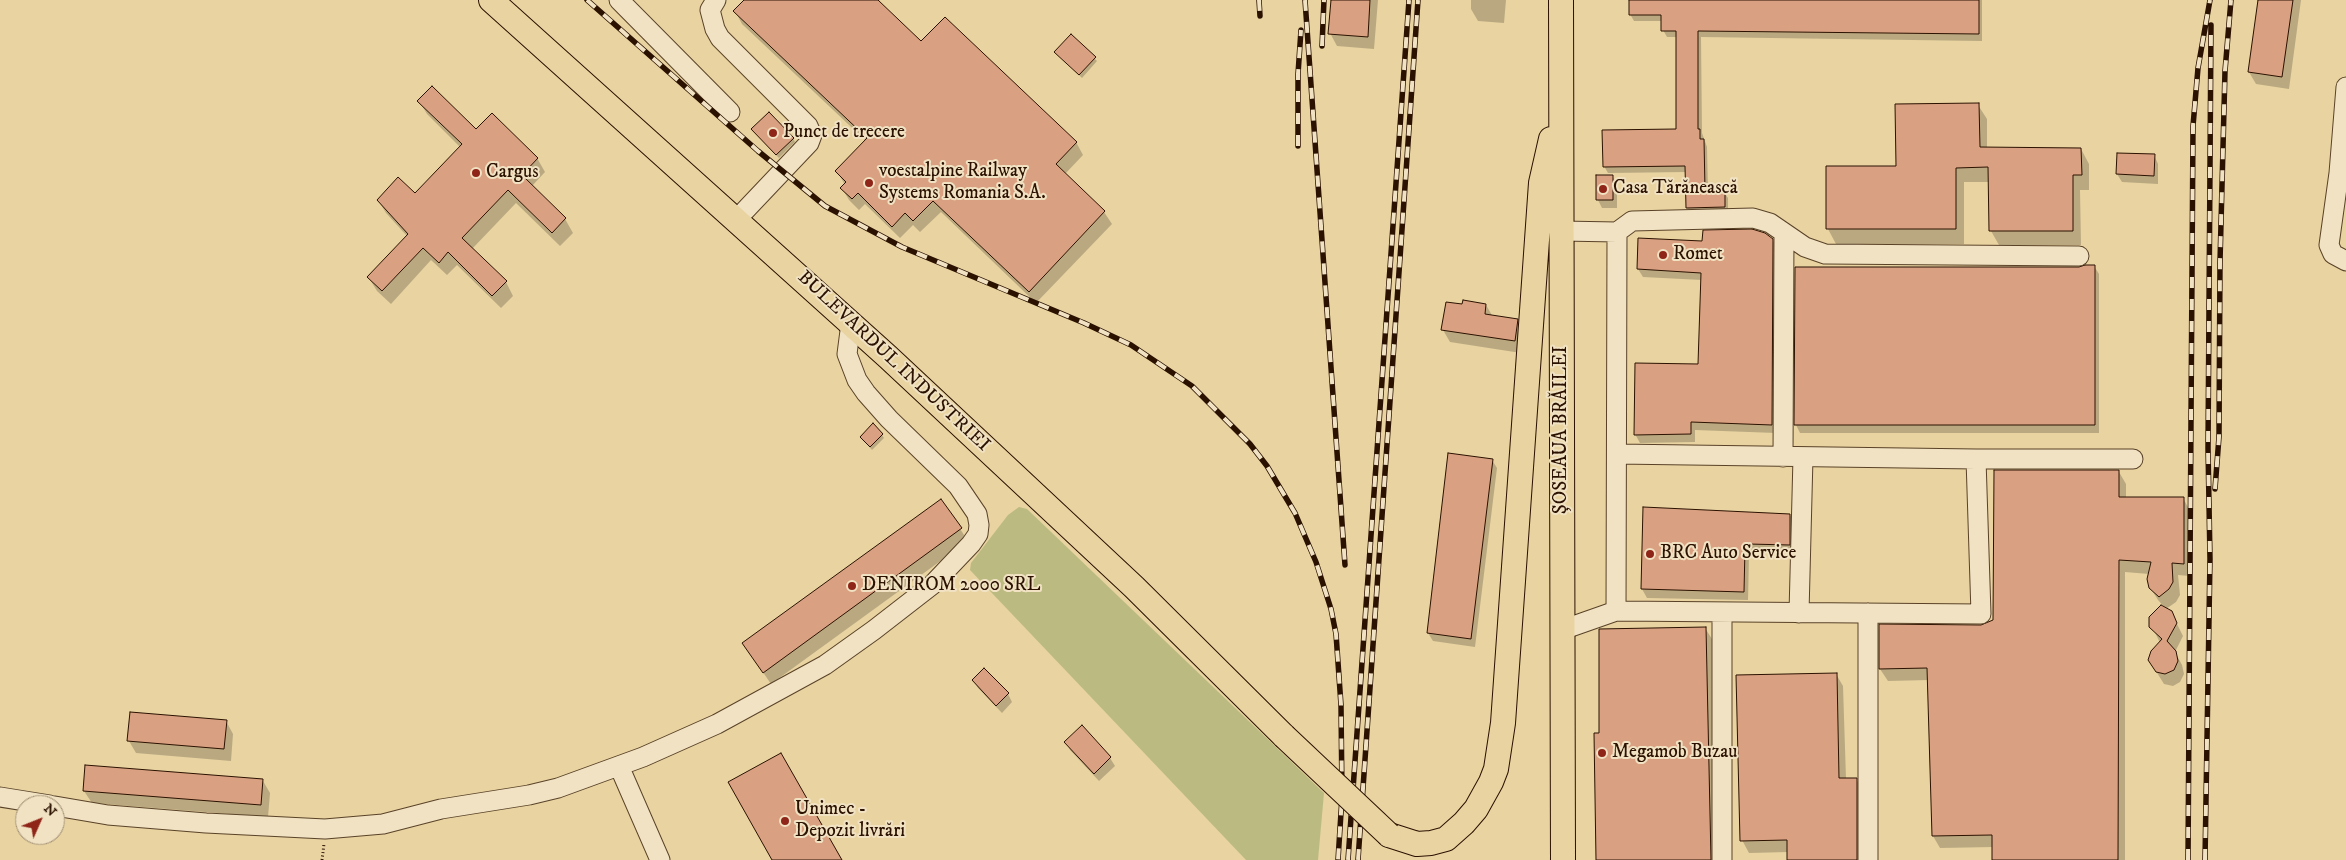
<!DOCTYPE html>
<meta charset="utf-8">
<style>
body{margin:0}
#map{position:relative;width:2346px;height:860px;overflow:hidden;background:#e8d3a1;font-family:"IM FELL DW Pica",serif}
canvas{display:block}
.north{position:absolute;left:15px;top:795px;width:50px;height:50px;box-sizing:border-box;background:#f0e2c2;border:1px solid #a18e74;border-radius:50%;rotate:46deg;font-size:14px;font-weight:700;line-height:20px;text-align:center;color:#2b1100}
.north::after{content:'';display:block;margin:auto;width:18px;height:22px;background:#8f2418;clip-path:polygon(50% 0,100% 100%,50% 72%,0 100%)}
</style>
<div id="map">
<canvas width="2346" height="860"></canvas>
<div class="north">N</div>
</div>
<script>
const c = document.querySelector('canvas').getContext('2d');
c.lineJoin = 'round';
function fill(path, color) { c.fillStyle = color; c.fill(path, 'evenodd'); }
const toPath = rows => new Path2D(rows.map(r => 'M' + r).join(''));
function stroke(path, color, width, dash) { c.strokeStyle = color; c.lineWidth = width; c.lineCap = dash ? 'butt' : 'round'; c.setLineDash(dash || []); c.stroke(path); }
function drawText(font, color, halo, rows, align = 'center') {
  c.font = font + ' "IM FELL DW Pica",serif'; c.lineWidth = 4; c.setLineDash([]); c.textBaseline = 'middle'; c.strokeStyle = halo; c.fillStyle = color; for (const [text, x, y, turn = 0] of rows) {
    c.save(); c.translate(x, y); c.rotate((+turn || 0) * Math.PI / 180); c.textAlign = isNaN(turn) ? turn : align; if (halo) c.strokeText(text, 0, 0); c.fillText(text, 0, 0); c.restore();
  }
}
fill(toPath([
 [1019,507,1027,509,1324,793,1318,860,1246,860,970,570,971,563,1008,515]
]), '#bbbb81');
fill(toPath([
 [746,0,876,0,921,43,1076,142,1083,155,1065,174,1104,212,1112,224,1036,303,941,212,920,232,913,225,900,238,865,204,859,210,849,200,842,188,845,185,837,171,866,141,742,24,735,11],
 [1332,0,1378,0,1374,49,1337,46,1330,33],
 [1471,0,1506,0,1504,23,1478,21,1471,9],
 [1630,0,1982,0,1982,41,1701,37,1702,133,1707,147,1708,192,1724,192,1728,198,1728,214,1691,215,1687,208,1687,172,1608,173,1604,166,1677,130,1677,37,1667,37,1663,30,1662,21,1634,21,1630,14],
 [2259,0,2301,0,2289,89,2256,84,2249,72],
 [1071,35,1097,61,1082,78,1056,52],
 [419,101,476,131,537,158,545,172,532,186,565,219,573,233,560,246,516,203,472,249,506,282,513,296,501,308,457,265,447,275,431,260,391,304,377,291,369,278,407,236,386,213,378,200,416,195,461,148,427,114],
 [1978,105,1987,119,1987,149,2081,149,2089,164,2089,190,2080,190,2081,245,1999,245,1991,231,1990,182,1964,182,1964,244,1836,244,1828,229,1827,167,1897,167],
 [755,133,793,138,795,142,779,158],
 [2118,154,2154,155,2158,164,2158,184,2122,182,2117,174],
 [1612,176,1617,184,1617,208,1602,208,1598,200],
 [1772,239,1777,248,1776,433,1695,430,1695,442,1640,443,1635,434,1699,365,1702,280,1643,277,1638,269,1704,243],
 [2094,266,2099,274,2099,433,1800,433,1796,425,2079,268],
 [1486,305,1493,317,1517,321,1524,333,1521,353,1450,342,1443,330,1463,306],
 [882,435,884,438,872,450,861,437],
 [1450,455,1492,460,1497,468,1475,647,1433,641,1428,633],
 [2119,472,2126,484,2126,499,2183,498,2190,511,2190,576,2178,575,2180,595,2176,602,2166,609,2158,600,2150,587,2149,574,2125,572,2125,860,1993,860,1993,847,1940,848,1933,836,1929,680,1888,681,1880,669,1880,626,1981,626,1994,621],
 [941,500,968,541,771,684,744,644],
 [1644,509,1790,515,1794,524,1794,553,1752,552,1752,556,1749,556,1748,600,1647,598,1642,589],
 [2171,612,2183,636,2175,652,2182,665,2184,674,2180,682,2173,686,2164,684,2149,660,2160,643,2150,622],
 [1705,628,1712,639,1717,860,1597,860,1600,734],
 [1836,674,1843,686,1846,779,1856,779,1863,791,1863,860,1789,860,1788,852,1749,853,1742,840],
 [973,680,1008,694,1012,702,1002,713,978,688],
 [226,721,233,734,231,761,136,753,129,741],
 [1082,727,1110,758,1115,766,1099,781,1070,750,1066,742],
 [263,781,270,793,268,817,92,803,84,791]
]), '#0003');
const building = toPath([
 [744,0,878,0,921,41,945,17,1077,142,1056,164,1105,211,1029,292,933,201,913,221,905,213,892,227,858,193,852,199,840,188,846,182,835,171,867,138,733,11,744,0],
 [1331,0,1370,0,1368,37,1328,34,1331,0],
 [1629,0,1979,0,1979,34,1698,31,1698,129,1700,129,1700,139,1704,139,1705,190,1725,190,1725,207,1686,208,1685,166,1603,167,1602,130,1676,129,1676,31,1661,31,1661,15,1629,15,1629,0],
 [2258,0,2293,0,2282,77,2248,72,2258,0],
 [1071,34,1096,57,1079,75,1054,52,1071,34],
 [432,86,476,129,492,113,538,158,522,175,566,218,552,233,508,190,462,238,507,281,492,296,448,252,439,263,423,248,382,291,367,277,408,234,377,200,398,177,415,193,462,144,417,101,432,86],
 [1979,103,1980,147,2081,148,2082,175,2073,175,2073,231,1989,231,1988,167,1956,168,1956,229,1826,229,1826,166,1896,166,1895,104,1979,103],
 [769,112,794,138,776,155,751,129,769,112],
 [2117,153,2155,154,2154,176,2116,174,2117,153],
 [1596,175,1613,175,1613,200,1596,200,1596,175],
 [1752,229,1765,233,1773,239,1772,425,1691,422,1691,434,1634,435,1635,363,1698,364,1701,273,1637,269,1638,238,1702,241,1703,230,1752,229],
 [2085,265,2095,265,2095,425,1794,425,1795,267,2079,267,2085,265],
 [1463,300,1486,304,1485,314,1518,319,1515,341,1441,330,1446,302,1462,304,1463,300],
 [873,423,883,434,870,447,860,437,873,423],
 [1448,453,1493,459,1471,639,1427,633,1448,453],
 [1994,470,2119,470,2119,497,2184,497,2184,564,2172,563,2173,582,2169,589,2159,597,2149,588,2147,579,2151,562,2119,560,2118,860,1992,860,1992,835,1932,836,1927,668,1879,669,1879,624,1981,625,1993,620,1994,470],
 [941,499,962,528,763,673,742,643,941,499],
 [1643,507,1790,514,1790,545,1748,544,1748,548,1745,548,1744,592,1641,589,1643,507],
 [2161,605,2172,611,2177,623,2167,641,2176,651,2178,661,2174,670,2165,674,2156,672,2148,660,2151,651,2162,639,2149,627,2149,617,2161,605],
 [1706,627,1711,860,1596,860,1594,733,1599,733,1599,629,1706,627],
 [984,668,1009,693,996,706,972,680,984,668],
 [1837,673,1839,778,1857,778,1857,860,1787,860,1787,840,1740,841,1736,675,1837,673],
 [130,712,227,720,224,749,127,741,130,712],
 [1082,725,1111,757,1094,774,1064,742,1082,725],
 [781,753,842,860,772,860,728,782,781,753],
 [85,765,263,779,261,805,83,791,85,765]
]);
fill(building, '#d9a182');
stroke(building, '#2b1100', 1);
const minor = toPath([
 [619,0,730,112],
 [716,0,710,10,715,29,720,38,808,126,812,135,809,143,736,220],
 [2346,87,2339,173,2329,245,2333,254,2346,261],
 [1561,231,1617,232,1616,611],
 [1617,232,1632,221,1753,218,1770,223,1805,247,1825,254,2079,256],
 [1783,457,1784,233],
 [1976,459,2133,459],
 [1722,612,1722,860],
 [1799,613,1803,457],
 [1562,630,1616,611,1981,614,1976,459,1617,454],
 [619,766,660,860],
 [0,797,50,805],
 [55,806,108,815,206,823,325,829,383,824,441,809,529,795,558,788,643,757,717,724,825,665,874,630,932,585,971,544,978,534,979,525,977,514,958,486,889,419,866,393,857,380,847,354,851,323],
 [1868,860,1868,613]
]);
const major = toPath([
 [491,0,888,357,1134,587,1284,736],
 [1561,0,1563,860],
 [1389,835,1417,844,1431,843,1446,839,1464,823,1476,809,1491,782,1496,769,1503,723,1541,183,1551,139]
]);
stroke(minor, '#5a4228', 21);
stroke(major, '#2b1100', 26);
stroke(toPath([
 [322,860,324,844]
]), '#2b1100', 3, [1, 2.5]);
stroke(minor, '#f0e2c2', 19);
stroke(major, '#e8d3a1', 24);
const rail = toPath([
 [587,0,758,151,825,206,902,247,1084,323,1131,345,1192,386,1250,444,1267,466,1295,513,1316,562,1331,609,1336,634,1341,705,1342,797,1338,860],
 [1259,0,1260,16],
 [1305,0,1345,565],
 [1322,46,1324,0],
 [1298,146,1298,74,1301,30],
 [2215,489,2219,437,2220,262,2225,71,2231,0],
 [1348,860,1409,0],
 [1358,860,1418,0],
 [2188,860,2193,126,2198,68,2210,0],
 [2205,860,2210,559,2208,448,2211,25]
]);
stroke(rail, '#2b1100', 5.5);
stroke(rail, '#f0e2c2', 4, [11]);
const majorBridge = toPath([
 [1284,736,1389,835]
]);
stroke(majorBridge, '#2b1100', 26, []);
stroke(majorBridge, '#e8d3a1', 24);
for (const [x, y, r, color] of [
 [773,133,5,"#8f2418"],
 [476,173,5,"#8f2418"],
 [869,183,5,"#8f2418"],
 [1603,189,5,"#8f2418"],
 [1663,255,5,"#8f2418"],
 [1650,554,5,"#8f2418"],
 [852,586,5,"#8f2418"],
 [1602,753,5,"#8f2418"],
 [785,821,5,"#8f2418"]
]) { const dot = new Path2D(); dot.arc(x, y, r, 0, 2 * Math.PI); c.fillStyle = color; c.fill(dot); stroke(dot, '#f0e2c2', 2); }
drawText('19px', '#2b1100', '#f0e2c2', [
 ["Punct de trecere",783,133],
 ["voestalpine Railway",879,172],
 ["Systems Romania S.A.",879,194],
 ["Cargus",486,173],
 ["Casa Tărănească",1613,189],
 ["Romet",1673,255],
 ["BRC Auto Service",1660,554],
 ["DENIROM 2000 SRL",862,586],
 ["Megamob Buzau",1612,753],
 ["Unimec -",795,810],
 ["Depozit livrări",795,832]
], 'left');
drawText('19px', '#2b1100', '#f0e2c2', [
 ["BULEVARDUL INDUSTRIEI",893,362,43],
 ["ȘOSEAUA BRĂILEI",1562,430,-90]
]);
</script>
